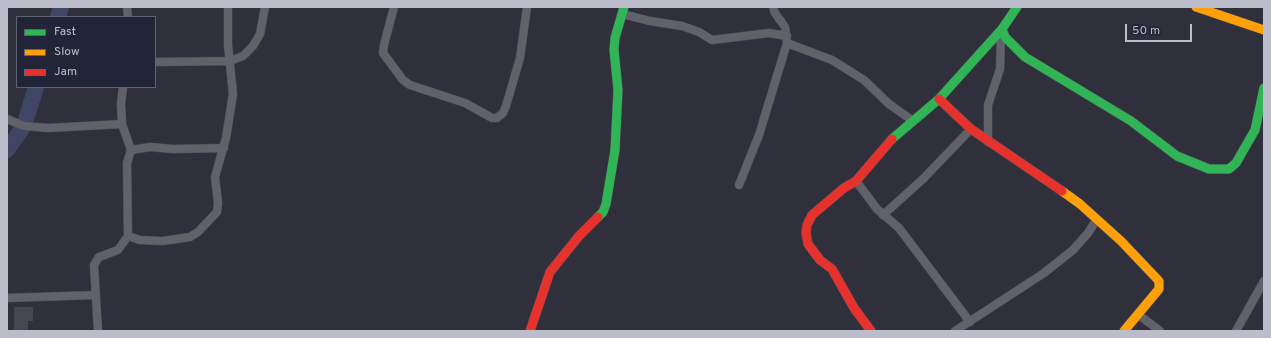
<!DOCTYPE html>
<style>
body{margin:0}
#map{position:relative;width:1271px;height:338px;overflow:hidden;background:#2f303b;font-family:Overpass,sans-serif}
canvas{display:block}
.frame{position:absolute;inset:0;border:8px solid #bbbdcb;pointer-events:none}
.legend{position:absolute;left:16px;top:16px;width:140px;height:72px;box-sizing:border-box;background:#222537;border:1px solid #5f6272;margin:0;padding:5px 7px;list-style:none;font-size:12px;color:#bbbdcb}
.legend li{display:flex;align-items:center;gap:8px;height:20px}
.legend b{width:20px;border:1px solid #5f6272}
.scale{position:absolute;left:1125px;top:24px;width:67px;height:18px;box-sizing:border-box;border:2px solid #bbbdcb;border-top:0;padding-left:5px;font-size:12px;line-height:14px;white-space:nowrap;color:#bbbdcb;-webkit-text-stroke:3px #222537;paint-order:stroke}
</style>
<div id="map">
<canvas width="1271" height="338"></canvas>
<div class="frame"></div>
<ul class="legend">
<li><b style="height:5px;background:#30b455"></b>Fast</li>
<li><b style="height:5px;background:#ff9f0a"></b>Slow</li>
<li><b style="height:5px;background:#e5322d"></b>Jam</li>
</ul>
<div class="scale">50 m</div>
</div>
<script>
const c = document.querySelector('canvas').getContext('2d');
c.lineJoin = 'round';
const toPath = rows => new Path2D(rows.map(r => 'M' + r).join(''));
function stroke(path, color, width, dash) { c.strokeStyle = color; c.lineWidth = width; c.lineCap = dash ? 'butt' : 'round'; c.setLineDash(dash || []); c.stroke(path); }
function fill(path, color) { c.fillStyle = color; c.fill(path, 'evenodd'); }
stroke(toPath([
 [58,17,61,7],
 [7,150,24,126,36,87]
]), '#3f4565', 16);
fill(toPath([
 [14,307,33,307,33,321,28,321,28,331,14,331]
]), '#464650');
const street = toPath([
 [127,7,128,17],
 [394,7,384,45,383,53,403,80,410,85,465,103,492,118,497,118,503,113,506,106,520,58,527,7],
 [622,14,650,21,682,26,699,32,712,40,769,33,787,36],
 [787,43,832,60,864,80,889,104,913,121],
 [155,62,230,61,243,56,253,46,260,34,265,7],
 [7,119,24,126,48,128,122,124],
 [988,142,988,105,1000,69,1001,32],
 [131,150,150,147,173,149,224,148],
 [856,181,877,209,899,228,970,322],
 [739,185,759,135,787,43,785,27,775,13,773,7],
 [883,215,923,179,971,129],
 [128,236,140,240,163,241,190,237,198,232,217,212,218,203,215,177,226,138,233,94,228,45,228,7],
 [7,298,95,295],
 [1139,315,1160,331],
 [98,331,94,265,99,257,118,250,128,236,127,163,131,150,122,124,121,104,123,87],
 [955,331,1044,273,1073,250,1088,233,1097,219],
 [1236,331,1264,281]
]);
const fast = toPath([
 [1002,29,1005,37,1025,57,1131,121,1177,156,1209,169,1229,169,1236,163,1255,130,1264,88],
 [892,139,939,99,1002,29,1017,7],
 [598,217,603,212,606,204,615,150,618,90,614,50,615,38,624,7]
]);
const slow = toPath([
 [1196,7,1264,30],
 [1062,191,1080,204,1121,241,1159,281,1159,289,1124,331]
]);
const jam = toPath([
 [939,99,971,129,1062,191],
 [530,331,550,272,579,236,598,217],
 [871,331,854,308,832,269,820,260,808,244,806,233,807,225,812,215,844,188,856,181,892,139]
]);
stroke(street, '#4b4c55', 9);
stroke(fast, '#4a4b55', 10);
stroke(slow, '#4a4b55', 10);
stroke(jam, '#4a4b55', 10);
stroke(street, '#606169', 8);
stroke(fast, '#30b455', 9);
stroke(slow, '#ff9f0a', 9);
stroke(jam, '#e5322d', 9);
</script>
